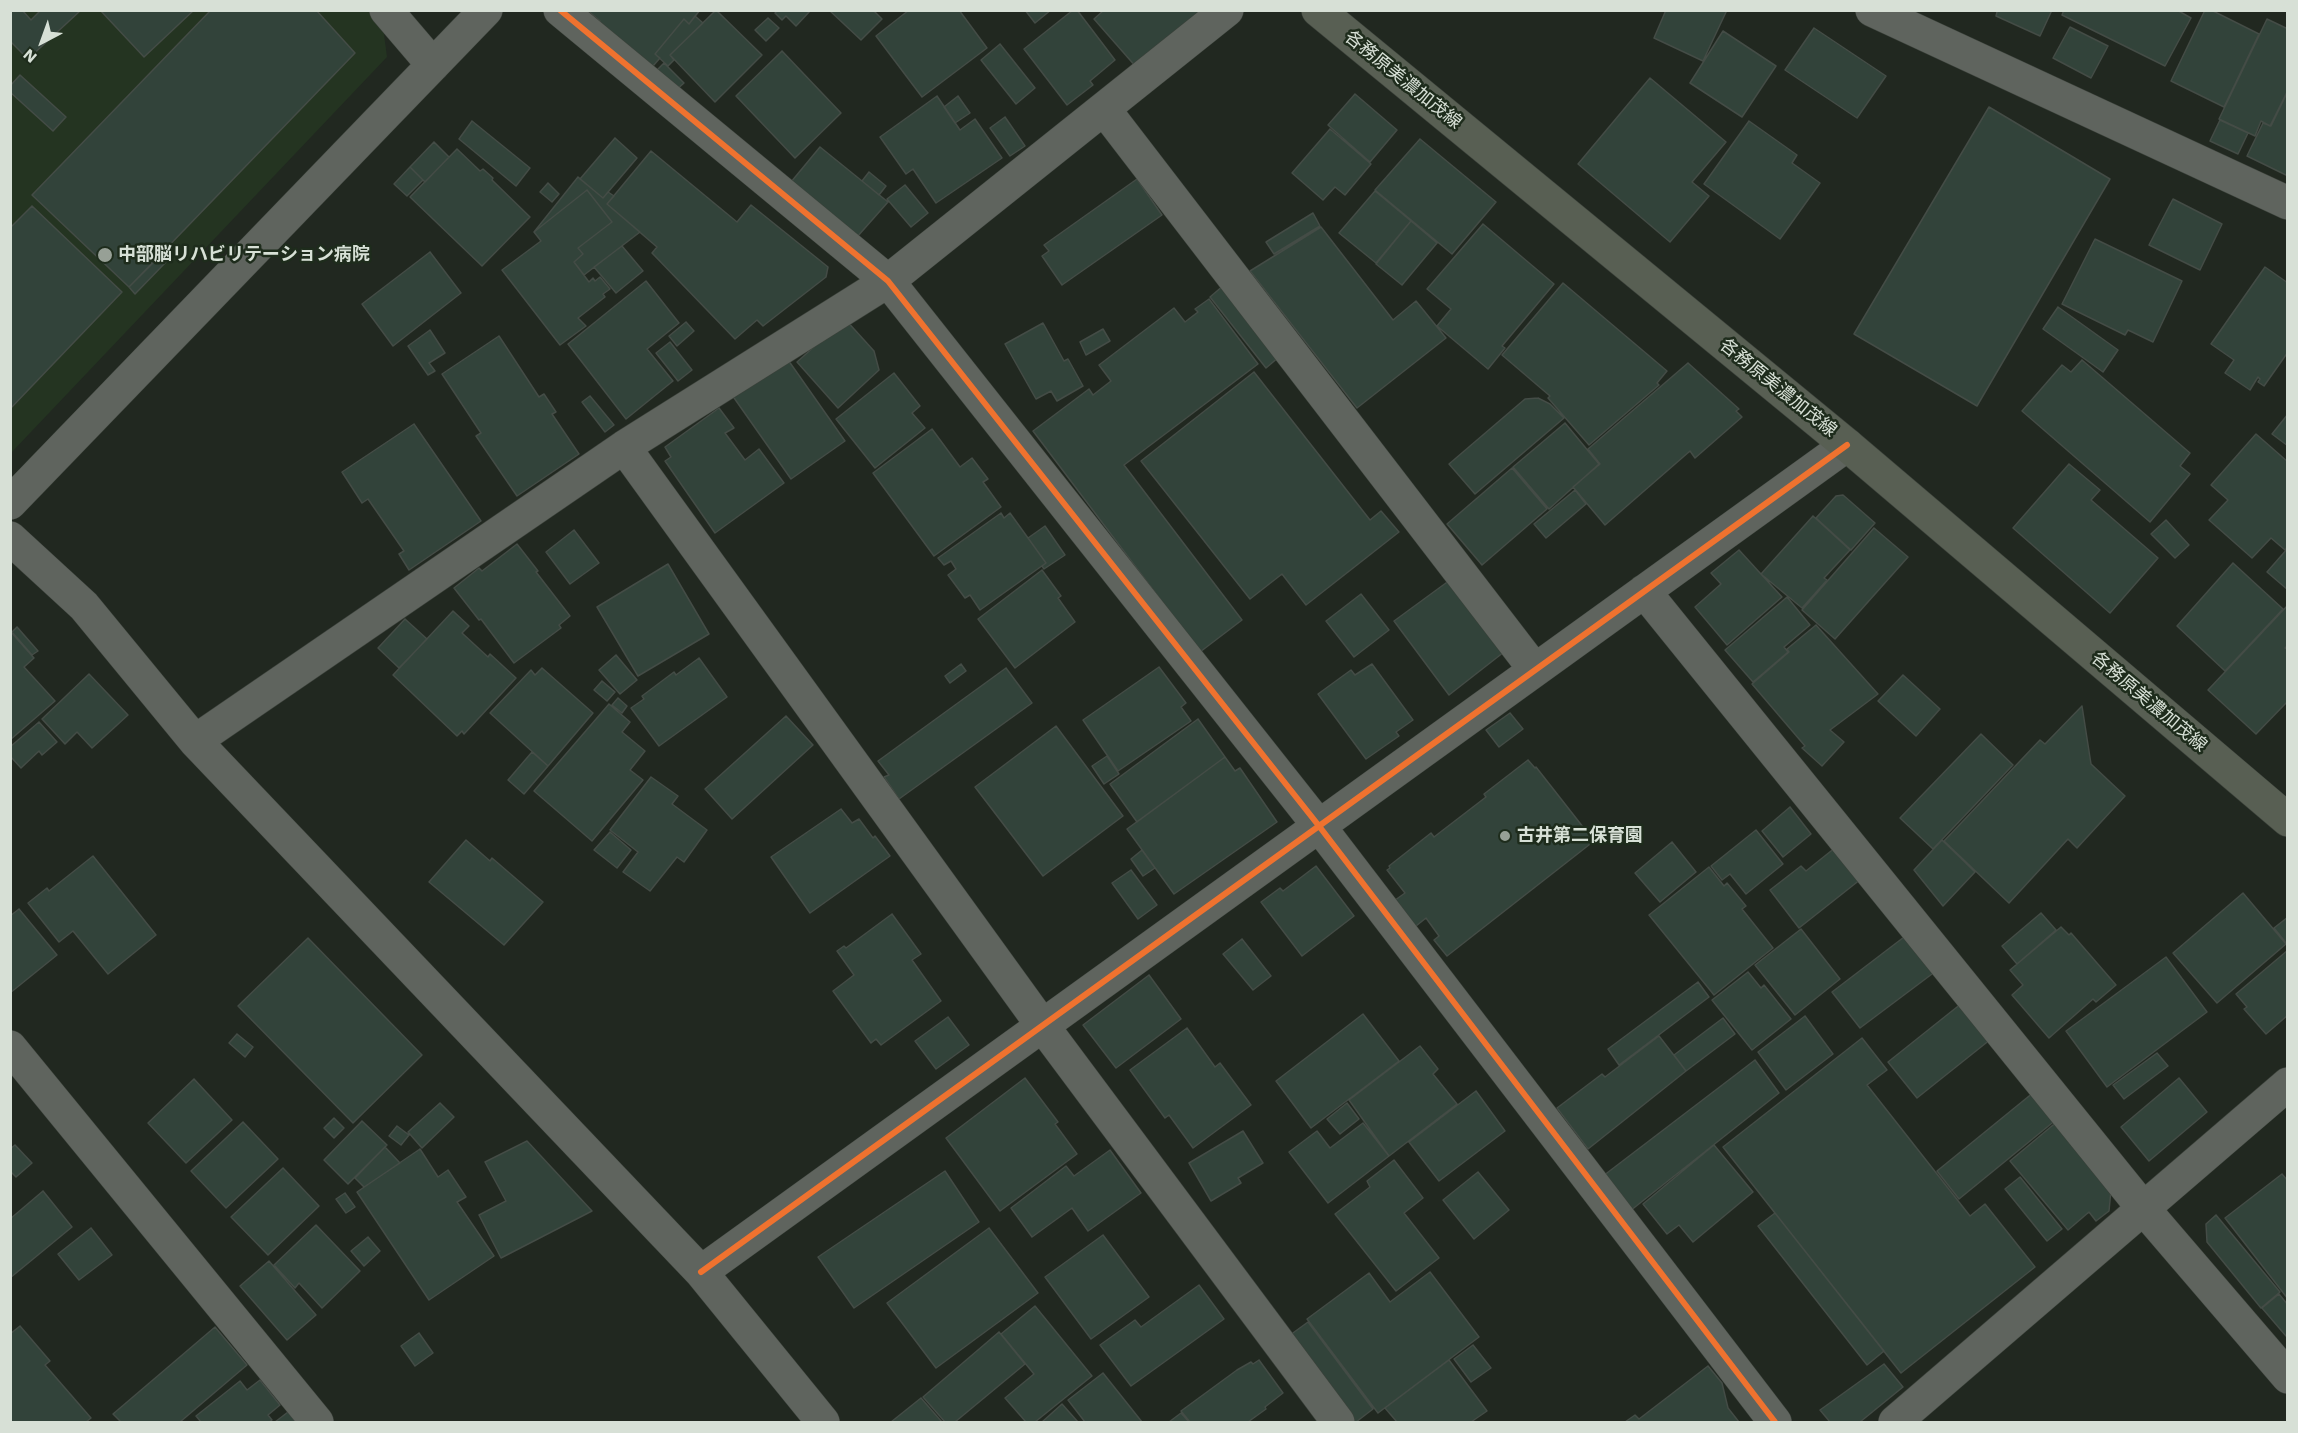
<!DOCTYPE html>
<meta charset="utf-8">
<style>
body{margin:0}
#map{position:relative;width:2298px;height:1433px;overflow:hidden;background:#212820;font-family:"Work Sans",sans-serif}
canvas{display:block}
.frame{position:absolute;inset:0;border:12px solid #d7e0d6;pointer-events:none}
.north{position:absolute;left:12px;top:12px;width:60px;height:60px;-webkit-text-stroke:4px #1e2c1c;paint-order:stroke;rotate:221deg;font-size:16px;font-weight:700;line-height:24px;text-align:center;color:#d7e0d6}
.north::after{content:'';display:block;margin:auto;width:21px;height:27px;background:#d7e0d6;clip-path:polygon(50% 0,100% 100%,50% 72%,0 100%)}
</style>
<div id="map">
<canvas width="2298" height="1433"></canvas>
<div class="frame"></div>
<div class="north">N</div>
</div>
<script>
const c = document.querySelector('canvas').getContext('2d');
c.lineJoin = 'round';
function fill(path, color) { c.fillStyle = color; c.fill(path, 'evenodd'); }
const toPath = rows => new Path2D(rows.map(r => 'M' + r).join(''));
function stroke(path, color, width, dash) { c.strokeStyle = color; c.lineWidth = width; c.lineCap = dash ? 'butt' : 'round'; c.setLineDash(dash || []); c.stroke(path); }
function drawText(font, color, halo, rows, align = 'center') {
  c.font = font + ' "Work Sans","Noto Sans JP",sans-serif'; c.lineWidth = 5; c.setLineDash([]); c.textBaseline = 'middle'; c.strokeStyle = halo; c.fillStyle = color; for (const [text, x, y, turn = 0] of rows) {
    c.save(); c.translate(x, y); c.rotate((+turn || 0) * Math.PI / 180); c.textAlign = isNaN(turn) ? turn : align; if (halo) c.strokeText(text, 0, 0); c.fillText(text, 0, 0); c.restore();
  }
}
fill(toPath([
 [11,11,369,11,383,27,387,57,11,453]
]), '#243421');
const building = toPath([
 [10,10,22,10,31,20,41,10,80,11,28,59,10,41,10,10],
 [100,10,194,10,144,57,100,10],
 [211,10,316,10,355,53,129,287,32,195,211,10],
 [587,10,700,10,689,24,684,19,655,54,660,58,653,66,595,27,600,21,587,10],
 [716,10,762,55,715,102,670,55,716,10],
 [778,10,811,10,796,26,786,16,782,20,775,13,778,10],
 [829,10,873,10,882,19,861,40,829,10],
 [909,10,959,10,987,48,922,97,876,36,909,10],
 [1025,10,1051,10,1035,23,1025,10],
 [1073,10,1077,10,1115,60,1090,81,1093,85,1067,105,1024,49,1073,10],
 [1104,10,1204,10,1137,68,1094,19,1104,10],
 [1666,10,1727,10,1703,61,1654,38,1666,10],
 [1995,10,2052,10,2040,36,1996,16,1997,12,1995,10],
 [2064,10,2177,10,2191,18,2165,66,2062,15,2064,10],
 [2205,10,2211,10,2259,34,2224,107,2171,81,2205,10],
 [695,16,703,23,670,55,674,60,668,66,655,54,684,19,689,24,695,16],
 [768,18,779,28,766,41,755,30,768,18],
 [2267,19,2288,29,2288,90,2270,126,2261,121,2255,136,2219,119,2267,19],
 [2070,27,2108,46,2091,78,2053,58,2070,27],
 [1814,28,1886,76,1857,118,1785,70,1814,28],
 [1723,31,1776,66,1742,117,1690,83,1723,31],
 [1000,44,1035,88,1016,104,981,60,1000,44],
 [782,51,841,113,795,158,736,96,782,51],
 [664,63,684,83,675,91,655,72,664,63],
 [20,75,66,117,53,131,10,92,10,86,20,75],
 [1650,78,1726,142,1692,182,1709,196,1670,242,1578,164,1650,78],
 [2288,91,2288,176,2247,156,2263,123,2271,126,2288,91],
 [1355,94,1397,130,1370,162,1328,125,1355,94],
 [937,96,960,130,975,119,1002,158,936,203,913,169,906,174,880,137,937,96],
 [958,96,970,113,955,123,944,107,958,96],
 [1989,107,2110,179,1977,406,1854,334,1989,107],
 [1005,117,1025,146,1010,156,990,128,1005,117],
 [2220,120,2248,133,2238,154,2210,141,2220,120],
 [472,121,530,168,516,186,459,139,472,121],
 [1749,121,1797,155,1792,163,1820,183,1780,239,1704,184,1749,121],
 [1330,129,1371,164,1345,195,1335,187,1323,200,1292,173,1330,129],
 [615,138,637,158,603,198,580,179,615,138],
 [1420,139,1496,202,1452,254,1375,190,1420,139],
 [434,142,449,157,425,182,410,167,434,142],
 [820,147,888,202,857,237,791,182,820,147],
 [457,149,480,171,483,169,493,178,492,180,530,217,482,266,410,197,457,149],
 [651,151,737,222,751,205,828,267,826,277,763,326,757,320,735,339,652,253,657,247,607,204,651,151],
 [410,167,423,180,407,196,394,184,410,167],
 [869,172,886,186,879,195,862,181,869,172],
 [578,177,603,198,608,192,614,196,607,204,640,232,584,275,574,262,583,254,578,248,612,222,587,190,534,232,578,177],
 [1137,179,1162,215,1062,285,1042,256,1049,251,1044,245,1137,179],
 [548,183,559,194,552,202,540,192,548,183],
 [905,185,928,213,911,227,887,199,905,185],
 [587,190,612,222,578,248,583,254,574,262,589,282,593,278,595,281,600,277,610,289,603,294,605,297,578,318,586,326,560,345,502,270,541,241,534,232,587,190],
 [1375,191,1411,221,1376,263,1339,233,1375,191],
 [2173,199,2222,224,2200,270,2149,245,2173,199],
 [32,206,122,292,10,409,10,228,32,206],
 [1313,213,1320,226,1274,254,1266,242,1313,213],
 [1411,221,1437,243,1402,285,1376,264,1411,221],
 [1483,224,1554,284,1502,346,1505,348,1488,369,1437,326,1451,309,1427,289,1483,224],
 [1321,227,1393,320,1416,301,1446,338,1357,408,1250,271,1321,227],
 [2095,239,2182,281,2153,342,2128,330,2125,335,2062,304,2095,239],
 [622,246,643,271,616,293,594,267,622,246],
 [430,252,461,293,393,346,362,304,430,252],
 [160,256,167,261,135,294,129,287,160,256],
 [2265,267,2288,283,2288,352,2264,386,2258,382,2260,379,2258,377,2250,390,2225,373,2234,360,2211,344,2265,267],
 [646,281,679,323,647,349,673,381,626,419,568,344,646,281],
 [1563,283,1667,371,1657,383,1659,385,1589,445,1548,398,1550,396,1502,355,1563,283],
 [1224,285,1279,357,1266,368,1210,297,1224,285],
 [1209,299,1258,364,1124,465,1242,620,1200,652,1033,431,1089,389,1093,395,1111,381,1099,365,1174,308,1185,322,1198,312,1195,309,1209,299],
 [2058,307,2118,350,2103,372,2043,329,2058,307],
 [845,319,874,351,879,370,838,408,797,362,845,319],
 [686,322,694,331,677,346,669,336,686,322],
 [1043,323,1064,361,1068,359,1083,386,1057,401,1051,391,1036,399,1005,344,1043,323],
 [1103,329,1110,341,1086,355,1080,342,1103,329],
 [430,330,445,353,429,363,435,371,428,375,408,346,430,330],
 [499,336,539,397,544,394,556,412,552,414,579,454,517,496,476,436,481,433,442,374,499,336],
 [670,342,692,370,678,381,656,353,670,342],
 [786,357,845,441,791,479,732,395,786,357],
 [2082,360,2190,453,2180,466,2190,474,2150,522,2022,411,2062,365,2071,372,2082,360],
 [1688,363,1739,409,1736,411,1742,417,1695,458,1690,451,1605,525,1573,487,1600,464,1588,449,1688,363],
 [1254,372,1370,520,1381,511,1399,532,1306,605,1282,574,1250,599,1141,461,1254,372],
 [894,373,920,406,912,413,925,428,875,468,836,419,894,373],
 [590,396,614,425,605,432,582,402,590,396],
 [1538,398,1550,404,1564,418,1475,494,1449,464,1525,399,1538,398],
 [719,408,734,428,725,433,745,460,759,449,784,483,715,533,665,461,671,457,665,447,719,408],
 [2288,414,2288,446,2272,434,2288,414],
 [1565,423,1599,464,1549,509,1513,467,1565,423],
 [414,424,481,521,409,570,399,554,404,551,368,499,362,503,342,472,414,424],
 [932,429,960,467,972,458,988,479,983,482,1001,507,934,556,873,473,932,429],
 [2256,434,2288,462,2288,546,2285,550,2271,538,2252,558,2209,520,2228,500,2211,485,2256,434],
 [2069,464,2100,490,2091,500,2158,558,2110,613,2013,528,2069,464],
 [1512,468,1547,509,1482,565,1447,524,1512,468],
 [1575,490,1586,504,1546,538,1534,524,1575,490],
 [1843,495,1875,523,1851,550,1816,518,1836,496,1843,495],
 [1001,513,1004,518,1010,513,1046,563,980,610,970,595,965,598,948,575,956,569,951,561,944,565,938,558,1001,513],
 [1813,516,1850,550,1824,578,1827,580,1802,608,1761,574,1813,516],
 [2166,520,2189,545,2175,558,2151,534,2166,520],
 [1045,526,1065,555,1044,569,1042,566,1046,563,1028,538,1045,526],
 [1874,528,1908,557,1835,639,1802,610,1874,528],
 [574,530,599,563,570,584,546,552,574,530],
 [517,544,538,571,536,572,570,616,559,625,561,628,514,663,481,619,479,620,454,588,479,568,482,571,517,544],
 [2288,548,2288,590,2267,572,2288,548],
 [1739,550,1782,597,1727,645,1695,607,1721,584,1711,573,1739,550],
 [2233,563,2283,609,2225,671,2177,626,2233,563],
 [668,564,709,634,638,676,597,607,668,564],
 [1042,570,1061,596,1058,598,1075,622,1015,668,978,619,1042,570],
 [1450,580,1504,652,1449,695,1394,621,1450,580],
 [1361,594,1389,630,1354,657,1326,621,1361,594],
 [1787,597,1810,625,1784,647,1788,652,1753,682,1725,650,1787,597],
 [2288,605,2288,645,2285,648,2288,650,2288,701,2256,734,2208,690,2288,605],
 [453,611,469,626,462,633,488,657,490,654,516,678,464,734,462,731,457,736,393,675,453,611],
 [405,619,427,639,399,668,378,648,405,619],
 [1816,625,1878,694,1830,730,1844,742,1822,766,1802,748,1805,746,1752,684,1789,652,1787,649,1816,625],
 [17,627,38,651,32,655,12,632,17,627],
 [10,631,34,658,24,667,55,701,10,740,10,631],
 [616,655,637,680,620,694,599,670,616,655],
 [699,658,727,697,659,746,631,708,644,699,642,696,674,672,676,675,699,658],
 [961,664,966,671,950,683,945,676,961,664],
 [1372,664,1413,720,1396,732,1399,736,1366,759,1318,694,1351,670,1355,675,1372,664],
 [1159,667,1186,703,1181,707,1191,721,1118,771,1083,720,1159,667],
 [542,668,593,713,548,766,490,713,531,670,535,675,542,668],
 [1006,668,1032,703,899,799,884,777,889,775,878,761,1006,668],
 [89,674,128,715,92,748,77,732,65,744,42,719,89,674],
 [1903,675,1940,709,1916,736,1878,701,1903,675],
 [602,681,615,692,607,701,594,690,602,681],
 [618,698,627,706,622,713,612,705,618,698],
 [609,704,630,722,622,732,645,751,630,770,643,780,592,841,534,791,609,704],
 [2082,706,2091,764,2125,796,2077,848,2068,839,2009,903,1944,841,2040,740,2045,744,2082,706],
 [1510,713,1523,729,1499,747,1486,730,1510,713],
 [786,716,813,745,732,819,705,789,786,716],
 [1198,719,1225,757,1137,822,1110,784,1198,719],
 [39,722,57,742,42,755,39,751,21,768,10,756,10,747,39,722],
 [1056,726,1123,816,1043,876,975,787,1056,726],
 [1981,734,2013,765,1933,849,1900,818,1981,734],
 [532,752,548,766,524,794,508,780,532,752],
 [1107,756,1119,774,1104,784,1092,766,1107,756],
 [1225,757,1235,771,1240,768,1277,822,1174,894,1127,829,1225,757],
 [1528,760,1535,768,1536,767,1594,841,1447,956,1434,940,1439,936,1426,918,1411,930,1391,903,1405,893,1387,870,1390,868,1389,866,1431,833,1434,837,1486,797,1484,794,1528,760],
 [651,777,678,796,672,804,707,830,684,862,677,857,650,891,623,872,638,852,610,830,651,777],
 [1790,807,1811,834,1783,857,1762,831,1790,807],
 [841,809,852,823,859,819,873,838,875,836,890,856,810,913,771,857,841,809],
 [1756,830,1783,864,1746,894,1730,874,1722,880,1711,866,1756,830],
 [610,832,631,850,617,868,594,850,610,832],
 [466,840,490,861,492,858,543,902,504,945,429,882,466,840],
 [1942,840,1975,872,1943,906,1914,870,1942,840],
 [1672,842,1696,872,1660,902,1635,873,1672,842],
 [1836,847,1861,879,1799,928,1770,890,1801,866,1806,871,1836,847],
 [1142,850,1155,868,1143,876,1131,859,1142,850],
 [93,856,156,935,108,974,73,931,59,942,28,903,47,888,49,891,93,856],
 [1316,866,1354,916,1302,956,1261,902,1280,888,1283,891,1316,866],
 [1709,867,1724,886,1727,883,1746,906,1742,909,1773,948,1714,995,1649,915,1709,867],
 [1131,870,1157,905,1138,919,1112,883,1131,870],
 [2243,893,2286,944,2217,1003,2173,953,2243,893],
 [19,909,57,955,10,993,10,916,19,909],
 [2041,913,2056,930,2017,964,2002,946,2041,913],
 [892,914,921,954,912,960,941,1001,881,1045,876,1039,871,1043,833,991,854,975,837,951,844,946,846,948,892,914],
 [2288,917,2288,944,2287,944,2274,928,2288,917],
 [2061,927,2069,935,2071,933,2116,985,2096,1002,2093,999,2049,1038,2012,995,2023,985,2010,970,2061,927],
 [1801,929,1840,979,1795,1015,1755,965,1801,929],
 [1908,934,1936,971,1860,1028,1832,992,1908,934],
 [308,938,422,1055,353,1123,238,1006,308,938],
 [1242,939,1271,976,1253,990,1223,954,1242,939],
 [2288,950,2288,1015,2266,1034,2244,1009,2247,1007,2236,994,2288,950],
 [2166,957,2207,1012,2107,1087,2066,1031,2166,957],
 [1748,972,1761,988,1764,985,1791,1019,1752,1050,1712,1000,1748,972],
 [1149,975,1181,1019,1116,1068,1083,1025,1149,975],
 [1698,982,1709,997,1619,1065,1608,1049,1698,982],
 [1962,1003,1991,1039,1917,1098,1888,1062,1962,1003],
 [1363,1014,1399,1061,1311,1128,1276,1081,1363,1014],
 [1805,1016,1833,1054,1786,1090,1758,1052,1805,1016],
 [948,1017,969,1045,936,1069,915,1041,948,1017],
 [1723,1018,1735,1034,1686,1071,1674,1055,1723,1018],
 [1187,1028,1215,1067,1220,1063,1251,1105,1193,1148,1169,1115,1165,1118,1130,1070,1187,1028],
 [237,1034,253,1047,245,1057,229,1043,237,1034],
 [1659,1036,1686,1071,1588,1149,1557,1108,1602,1074,1605,1077,1659,1036],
 [1862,1038,1887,1070,1867,1085,1970,1216,1985,1204,2035,1267,1901,1373,1723,1147,1862,1038],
 [1420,1046,1438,1069,1433,1074,1457,1104,1389,1156,1349,1100,1420,1046],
 [2157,1053,2168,1066,2124,1099,2113,1085,2157,1053],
 [1755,1060,1779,1093,1630,1211,1603,1176,1755,1060],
 [1025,1078,1058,1122,1055,1124,1077,1154,1000,1211,946,1138,1025,1078],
 [2179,1078,2207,1112,2149,1161,2121,1127,2179,1078],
 [194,1079,232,1120,186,1163,148,1123,194,1079],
 [1476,1091,1505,1131,1439,1181,1409,1142,1476,1091],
 [2034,1092,2057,1119,1959,1199,1937,1171,2034,1092],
 [440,1103,454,1117,422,1148,408,1132,440,1103],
 [1347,1103,1359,1119,1340,1134,1327,1119,1347,1103],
 [334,1118,344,1128,334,1138,324,1128,334,1118],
 [2059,1120,2111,1190,2109,1211,2096,1221,2089,1212,2068,1230,2010,1161,2059,1120],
 [362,1121,387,1145,348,1184,324,1160,362,1121],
 [243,1122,278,1159,226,1208,191,1171,243,1122],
 [1363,1123,1389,1156,1328,1203,1289,1152,1317,1131,1330,1148,1363,1123],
 [397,1126,409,1135,401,1145,389,1136,397,1126],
 [1243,1131,1263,1163,1238,1178,1241,1183,1211,1201,1189,1163,1243,1131],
 [527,1141,592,1211,501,1258,479,1215,506,1201,485,1162,527,1141],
 [15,1145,32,1163,16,1177,10,1171,10,1149,15,1145],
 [1714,1145,1753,1192,1693,1242,1679,1225,1667,1234,1643,1204,1714,1145],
 [385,1147,400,1163,364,1187,355,1178,385,1147],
 [420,1149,438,1177,448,1170,466,1197,457,1202,494,1256,429,1300,357,1192,420,1149],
 [1110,1150,1141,1193,1088,1231,1072,1208,1032,1237,1011,1208,1066,1166,1074,1176,1110,1150],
 [1394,1160,1423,1198,1404,1213,1439,1258,1396,1291,1335,1214,1370,1187,1367,1181,1394,1160],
 [283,1168,319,1206,268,1255,231,1217,283,1168],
 [945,1171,979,1222,854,1308,818,1257,945,1171],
 [1478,1172,1509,1210,1474,1239,1443,1200,1478,1172],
 [2282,1174,2288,1181,2288,1299,2225,1218,2282,1174],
 [2020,1177,2062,1229,2047,1241,2005,1189,2020,1177],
 [43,1191,72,1227,10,1278,10,1219,43,1191],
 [345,1193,355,1207,346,1213,336,1199,345,1193],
 [1775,1213,1884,1351,1867,1365,1758,1226,1775,1213],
 [2216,1215,2280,1292,2261,1308,2207,1242,2206,1224,2216,1215],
 [316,1225,360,1271,322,1308,299,1283,295,1288,274,1265,316,1225],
 [91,1228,112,1255,79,1280,58,1254,91,1228],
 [989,1228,1038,1293,936,1368,887,1303,989,1228],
 [1103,1235,1149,1297,1091,1339,1045,1277,1103,1235],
 [368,1237,380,1251,364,1266,351,1251,368,1237],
 [269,1261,316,1315,287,1340,240,1286,269,1261],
 [1430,1272,1479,1337,1378,1413,1307,1319,1369,1273,1390,1302,1430,1272],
 [1199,1285,1224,1319,1131,1386,1100,1345,1135,1320,1141,1327,1199,1285],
 [2279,1294,2288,1305,2288,1335,2286,1336,2262,1308,2279,1294],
 [1035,1306,1092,1376,1035,1422,1026,1422,1005,1398,1034,1374,1001,1334,1035,1306],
 [1308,1322,1373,1409,1356,1422,1349,1422,1286,1338,1308,1322],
 [20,1326,50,1361,45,1365,91,1418,86,1422,10,1422,10,1334,20,1326],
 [215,1327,247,1365,180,1422,121,1422,113,1414,215,1327],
 [999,1332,1025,1364,955,1422,945,1422,923,1397,999,1332],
 [419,1333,433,1353,415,1366,401,1346,419,1333],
 [1473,1345,1491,1368,1471,1382,1454,1359,1473,1345],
 [1259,1360,1283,1393,1265,1407,1266,1409,1248,1422,1190,1422,1181,1411,1237,1370,1251,1362,1253,1364,1259,1360],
 [1449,1360,1487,1411,1471,1422,1397,1422,1385,1408,1449,1360],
 [1884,1364,1903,1387,1860,1422,1830,1422,1820,1410,1884,1364],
 [1708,1366,1722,1383,1728,1408,1739,1422,1625,1422,1635,1415,1639,1419,1708,1366],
 [1103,1373,1142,1422,1085,1422,1068,1400,1103,1373],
 [260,1380,280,1405,268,1415,272,1420,269,1422,201,1422,196,1416,240,1381,247,1390,260,1380],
 [921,1398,942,1422,891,1422,921,1398],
 [1062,1404,1078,1422,1042,1422,1062,1404],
 [288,1412,296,1422,275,1422,288,1412],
 [1181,1413,1189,1422,1169,1422,1181,1413]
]);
fill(building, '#32433a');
stroke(building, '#444c46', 1.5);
const minor = toPath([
 [386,10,433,65],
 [560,10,888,281,1319,826,1775,1422],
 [1872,10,2288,203],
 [1104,109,1535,670],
 [624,447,1042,1025,1338,1422],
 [10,503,486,10],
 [10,538,84,606,195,741,701,1272,823,1422],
 [1644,591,2143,1208,2288,1377],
 [195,741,624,447,888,281,1227,10],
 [10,1047,317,1422],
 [701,1272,1847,445],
 [1895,1422,2288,1084]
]);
const major = toPath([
 [1318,10,1847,445,2288,820]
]);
stroke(minor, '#3c423b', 34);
stroke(major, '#3c423b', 34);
stroke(minor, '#5f645e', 33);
stroke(major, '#585f53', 33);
stroke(toPath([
 [560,10,888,281,1319,826,1775,1422],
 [701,1272,1847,445]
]), '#ef722f', 6);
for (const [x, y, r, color] of [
 [105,255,8,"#97a096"],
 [1505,836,6,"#97a096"]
]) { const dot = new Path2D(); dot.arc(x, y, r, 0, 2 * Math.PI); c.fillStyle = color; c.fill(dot); stroke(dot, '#1e2c1c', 2); }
drawText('18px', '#d7e0d6', '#1e2c1c', [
 ["各務原美濃加茂線",1403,80,39],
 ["各務原美濃加茂線",1778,388,39],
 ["各務原美濃加茂線",2149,702,40]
]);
drawText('bold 18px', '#d7e0d6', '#1e2c1c', [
 ["中部脳リハビリテーション病院",118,255],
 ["古井第二保育園",1517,836]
], 'left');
</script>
